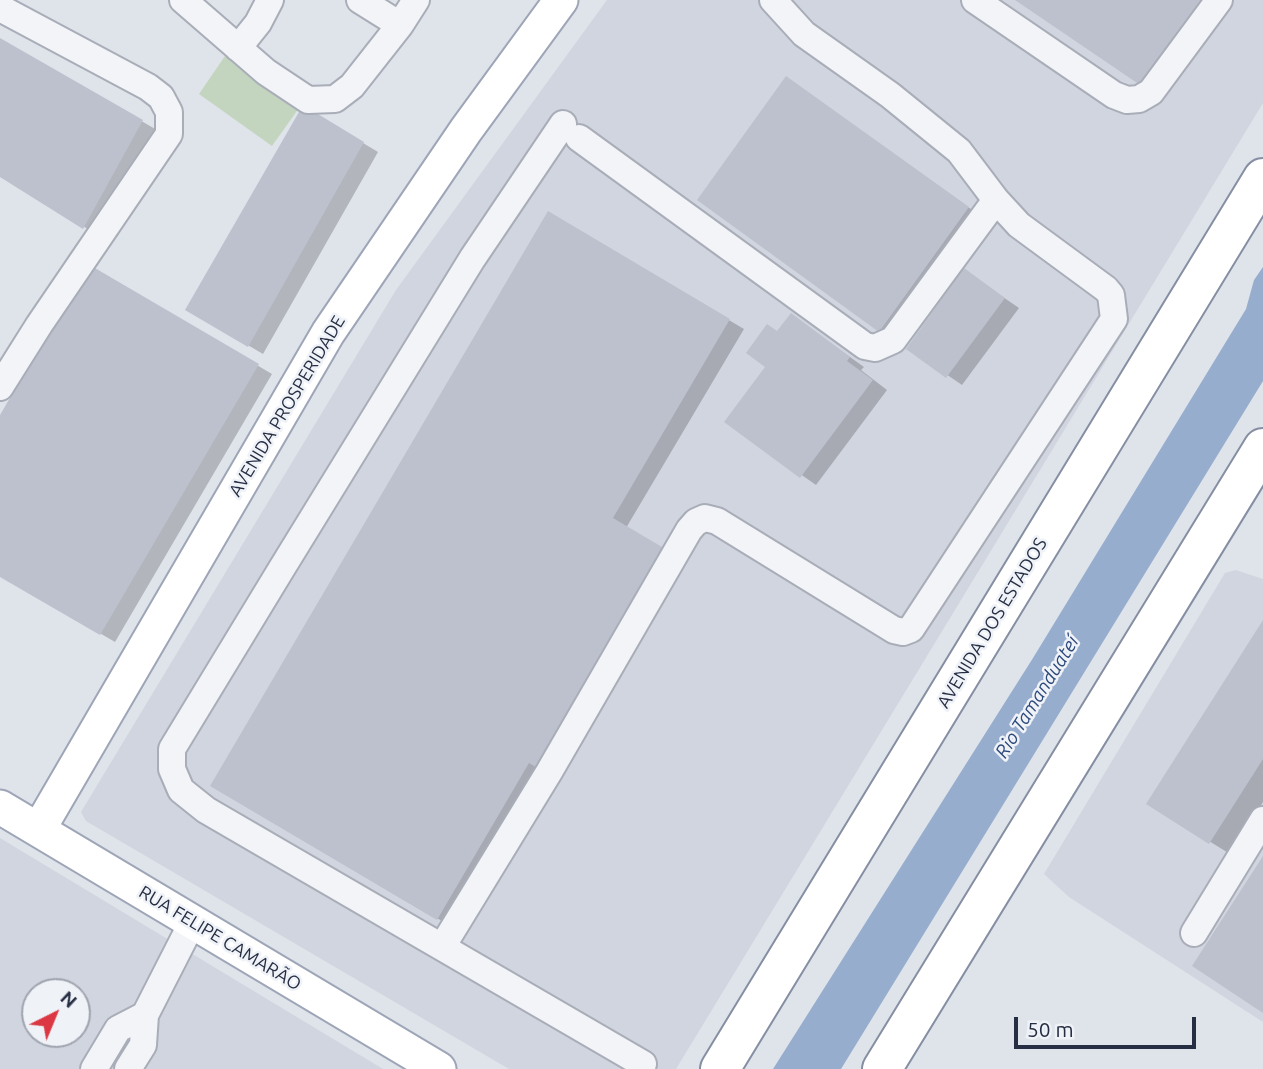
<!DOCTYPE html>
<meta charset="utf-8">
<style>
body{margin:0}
#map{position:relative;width:1263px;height:1069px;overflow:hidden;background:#dfe3ea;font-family:Ubuntu,sans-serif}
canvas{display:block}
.north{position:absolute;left:21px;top:978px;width:70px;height:70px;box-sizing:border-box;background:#eff2f7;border:2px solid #9fa4af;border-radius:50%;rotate:43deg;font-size:19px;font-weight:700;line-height:28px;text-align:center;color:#262e43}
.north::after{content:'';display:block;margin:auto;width:24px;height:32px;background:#db3843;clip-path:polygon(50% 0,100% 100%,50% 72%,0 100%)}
.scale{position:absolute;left:1014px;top:1017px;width:182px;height:32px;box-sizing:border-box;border:4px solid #262e43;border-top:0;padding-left:9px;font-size:21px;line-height:24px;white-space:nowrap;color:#262e43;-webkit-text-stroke:5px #eff2f7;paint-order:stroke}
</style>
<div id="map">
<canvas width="1263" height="1069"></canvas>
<div class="north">N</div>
<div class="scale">50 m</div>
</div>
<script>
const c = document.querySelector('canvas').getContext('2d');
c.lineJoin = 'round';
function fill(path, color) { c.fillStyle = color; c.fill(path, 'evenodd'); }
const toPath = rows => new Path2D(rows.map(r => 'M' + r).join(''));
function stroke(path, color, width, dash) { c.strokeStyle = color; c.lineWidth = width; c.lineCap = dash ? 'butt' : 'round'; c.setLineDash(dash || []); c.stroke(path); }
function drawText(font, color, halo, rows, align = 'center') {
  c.font = font + ' Ubuntu,sans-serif'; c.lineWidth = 5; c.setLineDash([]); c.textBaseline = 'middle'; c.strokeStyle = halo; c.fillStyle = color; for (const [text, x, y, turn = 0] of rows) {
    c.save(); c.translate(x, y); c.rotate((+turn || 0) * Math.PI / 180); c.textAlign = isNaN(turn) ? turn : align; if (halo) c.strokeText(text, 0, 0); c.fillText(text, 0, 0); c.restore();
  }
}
fill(toPath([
 [607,0,1263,0,1263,103,676,1069,509,1069,86,821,81,812,396,290],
 [1236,570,1263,579,1263,1022,1069,897,1044,874,1225,573],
 [0,838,383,1069,0,1069],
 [35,992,77,992,77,1034,35,1034]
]), '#d1d5df');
fill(toPath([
 [225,56,299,108,272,146,199,94]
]), '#c3d5bf');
fill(toPath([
 [1263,267,1263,381,841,1069,773,1069,1033,658,1246,309,1254,280]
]), '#97adce');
fill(toPath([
 [0,40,157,130,99,236,0,175],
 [787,78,982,217,895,339,880,330],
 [303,107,378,152,263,354,188,310],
 [549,214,744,329,626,528,681,560,452,927,213,785],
 [89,266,272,374,115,642,0,575,0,418],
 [965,271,1019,308,962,385,908,348],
 [791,315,864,367,861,370,887,390,816,485,726,422,767,367,779,333],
 [1263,623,1263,802,1230,854,1149,804]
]), '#0003');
fill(toPath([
 [1015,0,1203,0,1143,87],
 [0,38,143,120,83,229,0,177],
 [786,76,969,207,879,332,697,200],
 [303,105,364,142,248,347,185,310],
 [548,211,730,319,613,518,667,550,539,769,529,763,437,920,210,786],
 [88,264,259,364,100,635,0,577,0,415],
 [964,268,1005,298,946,378,906,349],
 [791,313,850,357,847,361,873,380,800,478,724,422,765,367,746,353,767,324,777,331],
 [1263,620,1263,759,1209,844,1146,804],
 [1263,856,1263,1013,1192,966]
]), '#bcc1cd');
const minor = toPath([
 [183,0,266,72,308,100,335,99,352,86,400,25],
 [360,0,400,25,416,0],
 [975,0,1114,95,1127,100,1139,99,1151,92,1219,0],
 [0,8,148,87,161,97,169,112,169,134,39,325,0,387],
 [238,48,258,23,270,0],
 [563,124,472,259,282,568,172,749,172,769,181,790,206,810,643,1064],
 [579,138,865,346,875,348,893,340,996,200],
 [1194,933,1263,820],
 [442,947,549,772,689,530,696,522,705,518,717,521,894,630,903,632,911,629,1114,319,1111,295,1106,289,1019,225,996,200,959,151,890,95,804,34,773,0],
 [94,1069,118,1029,145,1015],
 [128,1069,143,1045,145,1015,193,921]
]);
const major = toPath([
 [0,807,439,1069],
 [39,829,328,333,466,130,561,0]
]);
const highway = toPath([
 [720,1069,1263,178],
 [882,1069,1263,448]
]);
stroke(minor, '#a8adb8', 30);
stroke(major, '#9da5b7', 37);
stroke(highway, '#858ea2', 42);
stroke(minor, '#f2f4f8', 26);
stroke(major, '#fff', 33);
stroke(highway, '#fff', 38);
drawText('18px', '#262e43', '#eff2f7', [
 ["AVENIDA PROSPERIDADE",287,406,-59],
 ["AVENIDA DOS ESTADOS",992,623,-59],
 ["RUA FELIPE CAMARÃO",220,938,31]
]);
drawText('italic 19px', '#2c497b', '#eff2f7', [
 ["Rio Tamanduateí",1037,697,-58]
]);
</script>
